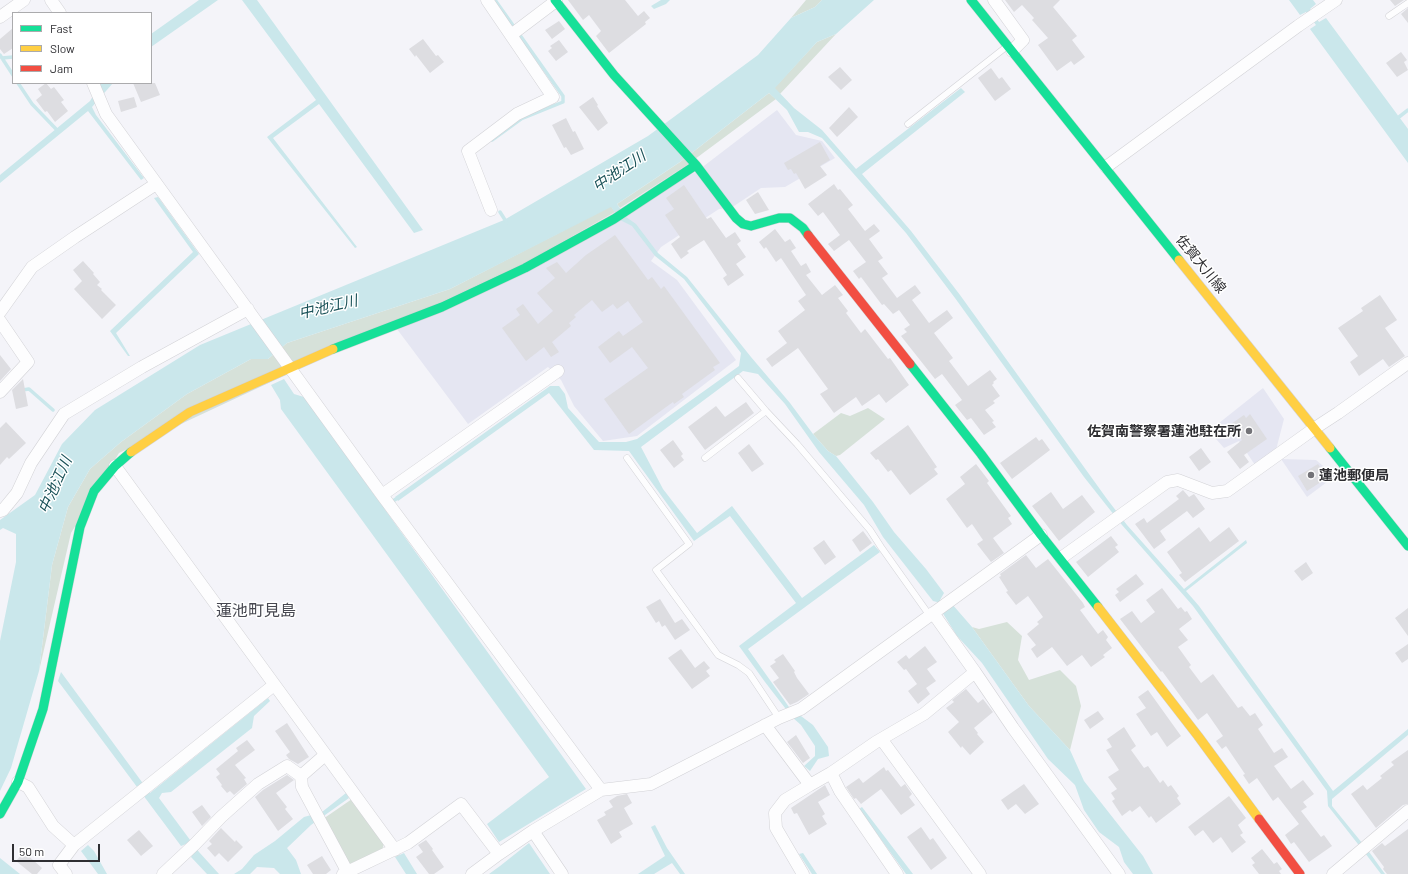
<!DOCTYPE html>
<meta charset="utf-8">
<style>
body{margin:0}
#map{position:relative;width:1408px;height:874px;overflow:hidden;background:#f4f4f9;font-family:Barlow,sans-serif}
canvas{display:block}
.legend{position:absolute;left:12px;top:12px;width:140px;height:72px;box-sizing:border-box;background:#fff;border:1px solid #ababad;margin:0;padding:5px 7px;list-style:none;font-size:12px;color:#2e2e32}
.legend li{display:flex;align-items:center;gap:8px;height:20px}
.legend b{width:20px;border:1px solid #ababad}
.scale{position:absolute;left:12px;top:844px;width:88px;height:18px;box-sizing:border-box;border:2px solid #2e2e32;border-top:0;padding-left:5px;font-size:12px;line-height:14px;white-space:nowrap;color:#2e2e32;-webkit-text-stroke:3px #fff;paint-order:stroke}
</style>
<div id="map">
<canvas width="1408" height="874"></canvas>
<ul class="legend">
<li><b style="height:5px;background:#16e098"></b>Fast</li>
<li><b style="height:5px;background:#ffcf43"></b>Slow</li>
<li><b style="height:5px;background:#f24e42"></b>Jam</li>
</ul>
<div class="scale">50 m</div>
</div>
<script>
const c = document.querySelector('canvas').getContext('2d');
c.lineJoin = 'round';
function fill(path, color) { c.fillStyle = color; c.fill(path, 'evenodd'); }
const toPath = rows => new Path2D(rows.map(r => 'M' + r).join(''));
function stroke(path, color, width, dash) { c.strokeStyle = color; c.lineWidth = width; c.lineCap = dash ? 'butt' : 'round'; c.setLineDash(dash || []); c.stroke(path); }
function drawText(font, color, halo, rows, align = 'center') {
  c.font = font + ' Barlow,"Noto Sans JP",sans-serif'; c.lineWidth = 3; c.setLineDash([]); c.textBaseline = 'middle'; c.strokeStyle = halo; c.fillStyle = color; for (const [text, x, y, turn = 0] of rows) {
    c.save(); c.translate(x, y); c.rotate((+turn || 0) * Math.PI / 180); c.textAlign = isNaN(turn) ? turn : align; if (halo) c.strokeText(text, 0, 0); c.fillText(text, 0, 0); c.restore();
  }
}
fill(toPath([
 [777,110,796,135,822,141,835,158,785,187,761,188,731,208,719,209,661,247,651,261,677,280,736,360,637,436,603,441,574,406,561,380,548,367,468,424,397,329,696,172],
 [1263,388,1284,419,1276,450,1255,465,1239,441,1224,448,1209,431],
 [1281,459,1316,460,1335,476,1307,497]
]), '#e5e6f2');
fill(toPath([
 [806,0,822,0,815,7,791,18],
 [836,34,780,94,774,88,817,42],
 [769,93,776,99,687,165,620,208,617,204,680,162],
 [611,206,615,212,525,263,119,453,71,533,39,671,52,565,68,507,90,469,121,442,187,394,251,359,268,359,287,343,450,289],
 [868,408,885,419,840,455,836,456,828,451,813,434,841,413,850,416],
 [1007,622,1022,636,1018,660,1029,680,1060,670,1076,686,1081,706,1070,750,1029,706,972,627,979,629],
 [352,799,384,843,382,851,349,866,323,819]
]), '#d6e1d9');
fill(toPath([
 [199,0,218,0,151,47,151,34],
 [242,0,257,0,423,230,414,233,319,104,273,138,357,247,355,248,267,137,316,100],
 [661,0,670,0,666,4,654,9,651,6],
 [822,0,874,0,836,34,817,42,775,88,794,108,822,130,856,169,961,88,965,92,862,174,911,231,960,295,1107,499,1127,525,1184,589,1246,540,1247,543,1186,591,1199,606,1333,791,1408,729,1408,735,1332,799,1332,806,1367,849,1385,874,1381,874,1365,853,1328,806,1327,791,1193,606,1122,525,1084,477,955,298,906,233,822,138,808,132,799,132,787,110,769,93,680,162,617,204,626,217,636,224,658,253,687,277,751,357,790,403,813,434,828,451,836,456,873,502,894,532,926,569,944,593,940,600,947,608,952,604,972,627,1029,706,1070,750,1084,781,1143,856,1153,874,1133,874,1124,862,1119,847,1099,832,1084,810,1075,785,1048,759,982,663,957,636,942,612,944,610,937,602,933,601,883,537,864,505,819,452,785,404,758,374,743,371,641,447,663,489,697,533,732,506,802,598,874,545,880,552,748,649,789,707,813,725,828,747,829,756,818,759,810,771,804,766,815,756,815,746,801,725,792,717,765,682,739,646,796,603,730,516,694,541,629,451,594,450,549,393,398,501,395,497,550,386,559,386,565,394,568,408,599,442,626,442,637,439,739,366,741,353,684,279,655,256,632,226,620,220,611,207,450,289,287,343,268,359,251,359,187,394,121,442,90,469,68,507,52,565,39,671,11,768,0,791,0,641,16,562,16,534,3,528,0,530,0,520,35,495,62,444,95,410,200,345,504,220,648,136,758,55,791,18,815,7],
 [1289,0,1313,0,1316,4,1310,9,1319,22,1326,18,1408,129,1408,163,1310,29,1316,25,1306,12,1300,15],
 [101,83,113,83,92,107,96,115,144,178,141,180,88,111,0,183,0,175,90,101],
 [158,197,199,254,116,333,130,356,128,356,110,331,193,252,154,198],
 [284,379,294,394,304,397,586,789,499,842,487,824,549,777,281,409,280,400,271,385],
 [61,672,150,793,268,698,270,701,254,716,252,728,171,792,162,793,159,798,199,852,219,874,207,874,191,857,193,853,186,844,181,846,58,681],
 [346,793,349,798,311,825,287,848,296,860,301,874,280,874,274,868,257,867,250,874,234,874,242,869,254,855,275,841,304,817,322,812],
 [862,807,913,874,906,874,859,809],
 [655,825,667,848,685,874,680,874,672,863,654,874,638,874,665,856,651,827],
 [529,843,550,874,489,874,500,866],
 [88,845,94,851,107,874,98,874,81,851],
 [404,853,417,874,406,874,395,857],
 [803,853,817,874,812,874,799,854],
 [0,858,20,874,0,874]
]), '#cae7eb');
stroke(toPath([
 [0,55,13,75],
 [2,58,13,57],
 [18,83,32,104,56,129],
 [1399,117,1408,110],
 [492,140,521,119,563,102,563,96,495,0],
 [500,212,507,223],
 [22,390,29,389,53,410],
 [383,508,396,499]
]), '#cae7eb', 3.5);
fill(toPath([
 [568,0,625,0,638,16,644,11,650,18,645,22,646,24,609,53,596,36,601,31,589,15,583,20],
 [1005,0,1060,0,1053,7,1077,36,1072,40,1085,57,1074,65,1071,61,1057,71,1038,45,1048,38,1032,20,1034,18,1022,5,1014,12],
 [1390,0,1404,0,1395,6],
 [1408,8,1408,23,1401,14],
 [559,21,565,29,552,39,545,30],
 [13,28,13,48,4,54,0,49,0,39],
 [423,39,436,56,438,55,444,62,430,73,416,55,415,57,409,49],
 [559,40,568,52,556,61,548,51,552,48,550,46],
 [1401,52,1407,60,1404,62,1408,70,1397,77,1386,63],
 [840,67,852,80,841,90,828,77],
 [991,68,999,79,1002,77,1011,89,995,101,978,78],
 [46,83,51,89,54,87,64,100,61,102,68,111,55,122,47,111,45,112,36,100,42,95,38,89],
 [133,83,155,83,160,95,141,102],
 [134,97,137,107,121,112,118,101],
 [593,97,598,105,597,106,608,123,598,131,579,107],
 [849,107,858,117,837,137,829,128],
 [566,118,573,132,575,131,584,149,571,155,566,147,564,148,552,125],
 [820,142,830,160,820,166,827,175,805,189,796,173,794,174,791,169,788,170,784,163],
 [834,184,838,190,840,189,853,205,848,209,865,231,874,224,880,231,869,239,883,258,878,261,888,274,882,278,897,298,915,285,921,293,912,300,929,323,947,310,953,318,934,333,953,358,949,361,968,386,990,370,997,379,993,382,994,383,992,385,1000,396,993,401,995,403,985,410,994,421,992,422,996,427,984,435,971,418,967,420,955,405,962,400,942,374,935,379,901,336,907,332,904,329,910,325,899,310,893,314,884,304,882,305,861,277,859,279,853,271,866,262,849,240,834,251,828,244,840,235,823,212,818,216,808,204],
 [684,185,707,219,711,217,726,238,735,232,741,241,737,244,746,257,736,264,744,275,728,286,723,278,727,275,704,240,687,251,689,253,681,259,671,244,680,237,665,215,674,209,666,198],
 [758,192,769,210,755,214,746,200],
 [775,229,785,242,790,239,796,248,791,251,801,266,806,263,811,272,806,275,822,295,835,285,843,295,838,298,848,311,846,313,861,333,865,329,888,359,890,358,909,385,886,403,879,394,862,406,856,397,834,413,820,394,828,389,798,348,772,367,766,359,787,343,778,331,805,310,798,301,806,295,781,258,776,262,766,247,764,249,759,242],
 [615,235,648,280,652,277,661,289,664,286,720,363,713,367,715,370,682,394,684,397,674,404,673,402,629,434,604,399,648,368,632,347,610,363,598,347,619,331,623,336,643,322,628,301,617,309,613,304,602,312,592,300,574,315,576,317,569,323,571,326,552,342,559,352,551,357,544,347,526,361,502,328,520,315,516,309,523,304,538,324,553,311,537,293,555,278,546,268,557,262,566,273,586,255],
 [83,261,94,273,93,274,100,282,97,285,102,289,101,290,116,305,102,319,74,289,82,281,73,270],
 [1380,295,1397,320,1385,328,1405,356,1389,367,1383,359,1359,376,1350,362,1358,356,1338,328,1363,311,1361,308],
 [0,355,11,369,0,381],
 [23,379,28,406,16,409,12,390],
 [746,402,754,413,705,450,688,427,716,406,725,417],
 [1250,414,1267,439,1244,455,1249,462,1240,469,1227,452,1242,440,1231,424,1244,415,1246,418],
 [6,422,26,443,9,459,7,457,0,465,0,428],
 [908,425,937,467,934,469,938,474,910,495,891,470,888,472,878,459,876,460,870,453],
 [1036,437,1039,441,1042,439,1050,450,1012,479,1000,463],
 [673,440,683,454,681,456,684,460,674,468,660,450],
 [749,444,764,464,752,472,738,453],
 [1201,448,1211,462,1199,471,1189,457],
 [976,464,989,481,987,483,1011,516,1008,518,1012,524,993,538,1004,553,991,562,977,544,983,540,972,524,967,528,946,499,965,484,960,477],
 [1318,464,1327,478,1307,491,1298,476],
 [1183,490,1189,497,1194,494,1205,509,1193,518,1187,511,1160,531,1166,540,1154,549,1135,524,1144,518,1147,523,1179,499,1176,496],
 [1051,492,1063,509,1082,495,1095,512,1059,541,1032,506],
 [1199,527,1210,542,1229,527,1239,541,1185,582,1179,575,1182,573,1167,552],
 [863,531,872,543,860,552,852,540],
 [1111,536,1118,545,1115,547,1119,552,1088,577,1076,562],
 [824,540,836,557,825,565,813,548],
 [1026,555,1036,568,1048,559,1083,603,1085,607,1080,610,1098,634,1103,630,1108,637,1106,640,1112,648,1103,655,1105,657,1091,667,1082,655,1067,666,1052,647,1037,658,1031,649,1036,645,1027,634,1039,624,1037,622,1043,617,1028,596,1016,605,1006,592,1008,591,999,577,1001,576,1000,574],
 [1306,562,1313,573,1302,581,1294,571],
 [1136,574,1144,584,1120,602,1115,595,1119,592,1116,589],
 [1162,588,1178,609,1181,607,1185,612,1187,611,1192,619,1179,629,1188,640,1178,647,1191,665,1189,667,1201,683,1213,674,1238,708,1242,706,1250,716,1255,713,1263,725,1258,729,1274,753,1282,748,1288,757,1274,766,1291,789,1303,780,1314,794,1303,802,1307,807,1301,811,1321,837,1324,835,1332,846,1309,862,1294,842,1291,844,1285,835,1299,824,1278,797,1273,801,1257,778,1249,784,1243,775,1245,774,1226,746,1222,749,1216,741,1223,736,1207,713,1198,720,1162,671,1161,672,1120,619,1132,611,1141,623,1155,612,1146,600],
 [660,599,675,623,682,619,690,630,675,640,665,625,662,627,659,621,656,623,646,607],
 [1408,608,1408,636,1395,618],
 [1408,644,1408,659,1402,663,1395,653],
 [925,646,937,662,927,669,936,681,926,688,930,694,918,704,908,691,917,684,906,669,904,670,897,662,906,655,909,659],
 [681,649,695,668,704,661,710,668,706,671,710,676,692,689,668,658],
 [783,654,795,671,794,672,797,678,809,694,797,702,790,705,773,682,779,678,770,666,776,662,774,660],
 [966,689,978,703,983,699,993,712,974,728,978,733,977,734,984,742,970,755,962,746,961,748,948,732,959,722,946,708,954,702,952,700],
 [1148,690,1181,736,1167,747,1157,732,1151,736,1136,714,1146,708,1138,697],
 [1098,711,1104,719,1090,729,1084,720],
 [287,723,309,757,298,764,289,759,286,755,290,752,275,731],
 [1124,727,1136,746,1131,750,1144,768,1148,766,1160,783,1163,780,1168,787,1171,785,1179,796,1177,798,1181,804,1156,823,1151,816,1149,818,1140,806,1132,812,1130,810,1122,816,1112,801,1115,799,1111,793,1117,789,1108,777,1119,770,1106,750,1112,747,1107,739],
 [796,735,810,758,803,763,787,742],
 [247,740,255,750,235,765,246,778,244,779,247,784,234,795,230,791,227,793,221,786,222,785,216,777,220,774,216,769,238,751,236,748],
 [1408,750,1408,804,1403,805,1376,828,1351,794,1363,785,1367,790,1382,778,1380,776,1394,765,1391,762],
 [884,767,886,771,888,770,901,787,905,784,912,794,909,797,915,805,901,815,881,789,861,804,856,798,854,799,846,787,859,778,863,783],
 [287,775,294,780,276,793,287,807,285,809,293,819,278,831,255,797,263,790],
 [1024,784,1039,804,1025,814,1016,804,1008,810,1001,800],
 [825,785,830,795,818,802,825,814,822,816,827,824,809,835,797,813,794,814,791,808],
 [627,794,632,803,624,808,633,824,619,832,622,837,611,844,597,820,606,815,604,812,613,807,609,801,617,796],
 [1229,796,1246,818,1238,825,1243,833,1240,835,1246,842,1232,853,1221,837,1213,843,1203,830,1195,836,1188,827],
 [202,805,211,817,202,826,192,812],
 [921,827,930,840,933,838,947,858,931,870,907,837],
 [221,828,235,842,236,840,243,847,228,862,219,853,215,857,207,848,212,844,209,841],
 [1408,829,1408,874,1387,874,1383,869,1384,867,1372,851,1382,843,1385,846],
 [139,830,153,846,141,856,127,840],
 [426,840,433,849,432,850,444,867,434,874,429,874,416,857,423,852,418,845],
 [1262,849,1274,864,1277,862,1282,869,1279,871,1281,874,1259,874,1252,865,1255,863,1251,858],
 [24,852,42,868,37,874,32,874,16,861],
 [322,856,331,870,326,874,313,874,307,865]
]), '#dddde1');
const lane = toPath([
 [1389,16,1408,3],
 [908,124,1006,47],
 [738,378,766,411,797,444,870,530,881,547,930,616],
 [627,458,689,544,656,570,718,655,738,665,749,673,779,718],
 [705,458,766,411]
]);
const street = toPath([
 [51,0,60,13],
 [487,0,553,97,517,114,468,151,491,210],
 [994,0,1023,40,1012,51],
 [0,17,24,0],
 [511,35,556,1],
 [93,83,106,114,382,495,601,790],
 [1106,167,1298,26,1336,0],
 [0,312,32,267,75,237,156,184],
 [0,321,28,362,0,392],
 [115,466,395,850],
 [382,495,558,371],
 [0,511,3,510,17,493,31,463,64,414,142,367,248,309],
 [1061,558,1167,482,1178,480,1212,493,1227,491,1315,428,1338,413,1408,363],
 [933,613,975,672,1013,728,1119,874],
 [765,725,810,785,831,773,876,742,924,714,975,672],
 [882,740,980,874],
 [325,755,301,776,302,787,347,871],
 [831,773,840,791,897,874],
 [18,782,28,787,53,826,74,845,274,685],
 [533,831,562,874],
 [66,874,59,865,74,845],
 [163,874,195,844,221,817,258,784,287,766,301,776],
 [343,874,408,843,461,804,499,854,533,831,601,790,651,784,779,718,801,709,1041,535],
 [472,874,499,854],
 [803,874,776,828,775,813,785,800,810,785],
 [1333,874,1408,811]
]);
const fast = toPath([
 [555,0,614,75,696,165,736,218,743,224,751,226,779,218,790,218,803,228,808,235],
 [971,0,1179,260],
 [333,349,442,307,525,268,614,219,696,165],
 [910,364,981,454,1041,535,1098,607],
 [1330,448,1408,546],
 [0,814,18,782,43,709,80,527,94,491,115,466,131,452]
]);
const slow = toPath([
 [1179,260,1330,448],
 [131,452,190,412,333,349],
 [1098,607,1198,736,1259,819]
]);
const jam = toPath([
 [808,235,910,364],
 [1259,819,1300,874]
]);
stroke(lane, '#d2d2d6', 7);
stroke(street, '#d2d2d6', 13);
stroke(fast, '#d2d2d6', 10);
stroke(slow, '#d2d2d6', 10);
stroke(jam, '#d2d2d6', 10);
stroke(lane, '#fdfdfe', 6);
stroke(street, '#fdfdfe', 12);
stroke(fast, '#16e098', 9);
stroke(slow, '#ffcf43', 9);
stroke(jam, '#f24e42', 9);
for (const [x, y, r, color] of [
 [1249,431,4,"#737378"],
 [1311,475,4,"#737378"]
]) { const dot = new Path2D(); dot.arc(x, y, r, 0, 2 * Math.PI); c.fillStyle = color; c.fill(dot); stroke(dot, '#fff', 1.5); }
drawText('14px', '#2e2e32', '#fff', [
 ["佐賀大川線",1201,264,51]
]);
drawText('bold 14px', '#2e2e32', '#fff', [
 ["佐賀南警察署蓮池駐在所",1241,431],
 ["蓮池郵便局",1319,475,"left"]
], 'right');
drawText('italic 15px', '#1a5258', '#fff', [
 ["中池江川",619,171,-34],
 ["中池江川",328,307,-13],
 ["中池江川",55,485,-66]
]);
drawText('16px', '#464750', '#fff', [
 ["蓮池町見島",256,611]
]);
</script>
